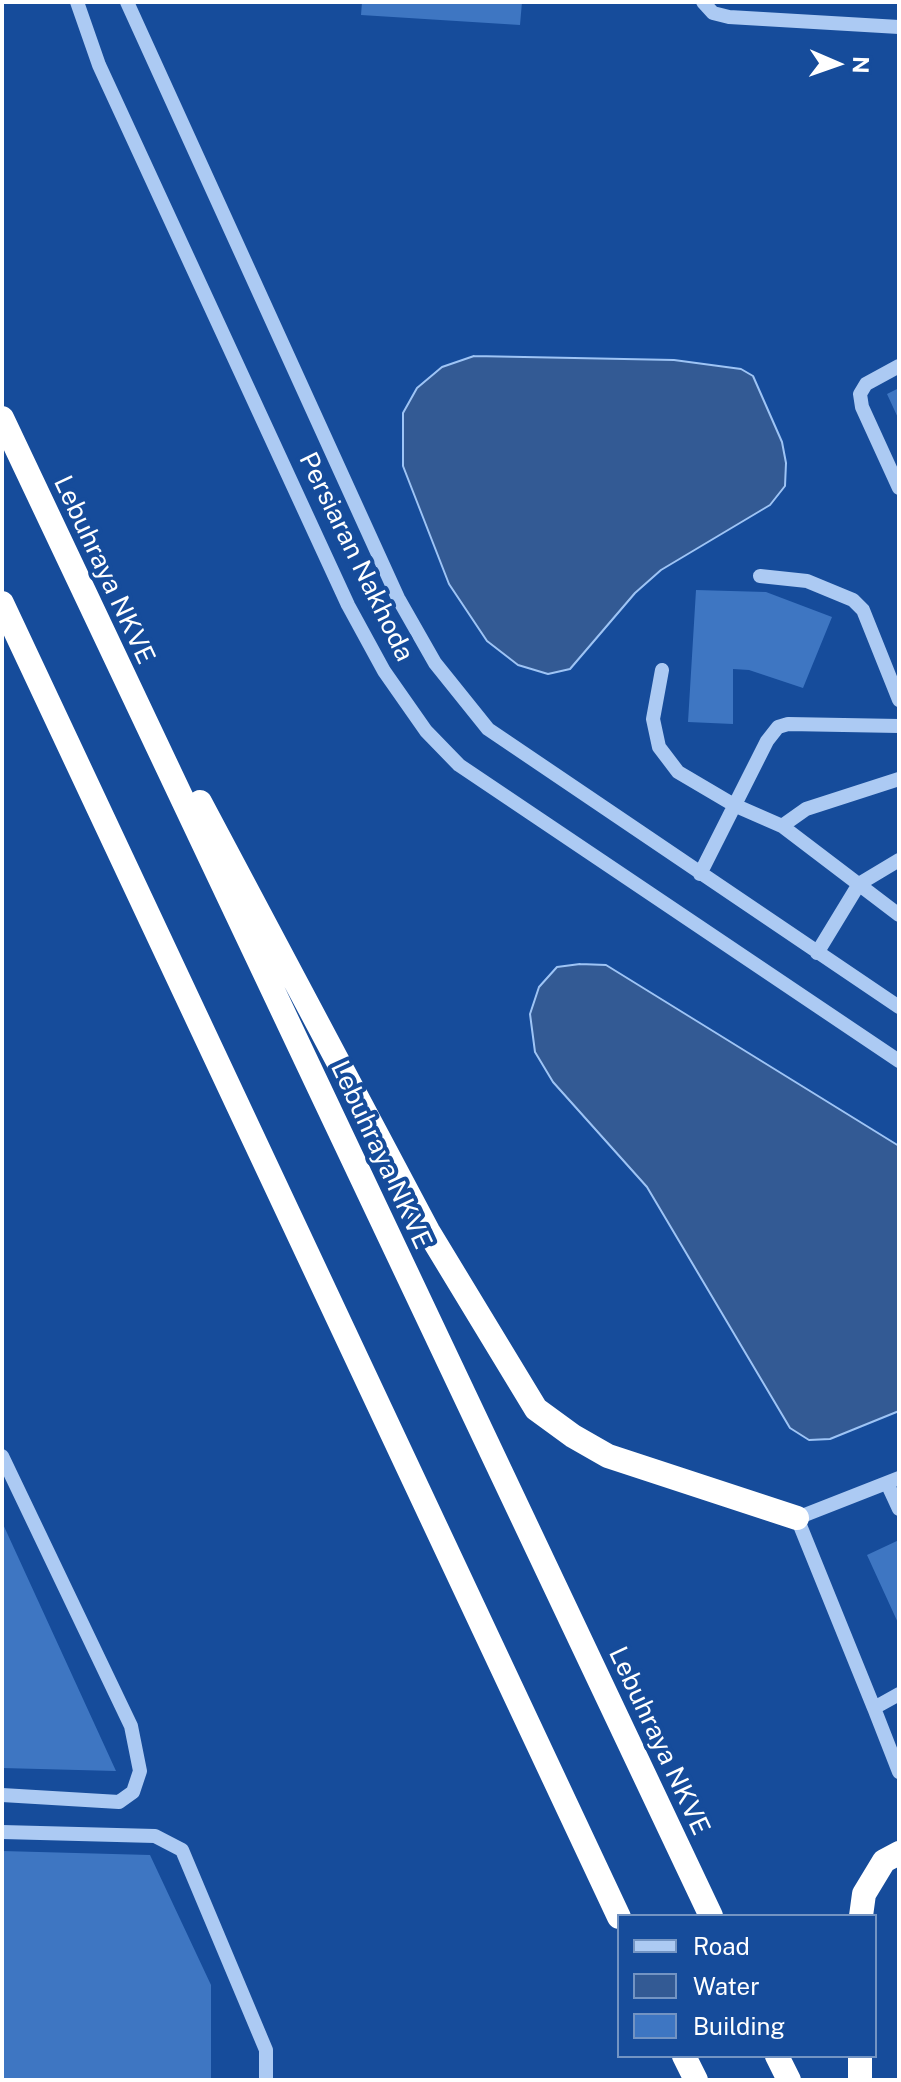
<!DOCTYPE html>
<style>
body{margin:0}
#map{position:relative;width:901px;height:2082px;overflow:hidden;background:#164c9b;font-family:"Public Sans",sans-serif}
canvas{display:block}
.frame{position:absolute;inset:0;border:4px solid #fff;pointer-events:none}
.legend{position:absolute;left:617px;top:1914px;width:260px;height:144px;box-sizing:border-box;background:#164c9b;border:2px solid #7394c3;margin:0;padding:10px 14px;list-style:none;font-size:24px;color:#fff}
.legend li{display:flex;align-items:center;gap:16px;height:40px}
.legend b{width:40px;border:2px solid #7394c3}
.north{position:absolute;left:797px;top:24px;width:80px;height:80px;-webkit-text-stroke:6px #164c9b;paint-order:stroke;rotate:92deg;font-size:22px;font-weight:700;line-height:32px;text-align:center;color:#fff}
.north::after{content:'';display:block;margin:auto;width:28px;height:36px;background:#fff;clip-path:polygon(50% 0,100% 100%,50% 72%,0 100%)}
</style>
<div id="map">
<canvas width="901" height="2082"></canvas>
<div class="frame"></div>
<ul class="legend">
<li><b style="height:10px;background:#accaf3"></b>Road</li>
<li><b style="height:22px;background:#335a94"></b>Water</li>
<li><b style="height:22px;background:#3e76c2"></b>Building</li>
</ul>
<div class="north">N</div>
</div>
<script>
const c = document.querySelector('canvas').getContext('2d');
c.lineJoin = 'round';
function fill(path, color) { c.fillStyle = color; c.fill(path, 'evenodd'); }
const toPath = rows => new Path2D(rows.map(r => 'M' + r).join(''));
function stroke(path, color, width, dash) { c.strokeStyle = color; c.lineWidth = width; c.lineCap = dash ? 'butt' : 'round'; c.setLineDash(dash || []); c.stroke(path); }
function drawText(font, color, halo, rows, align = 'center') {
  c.font = font + ' "Public Sans",sans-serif'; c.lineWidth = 8; c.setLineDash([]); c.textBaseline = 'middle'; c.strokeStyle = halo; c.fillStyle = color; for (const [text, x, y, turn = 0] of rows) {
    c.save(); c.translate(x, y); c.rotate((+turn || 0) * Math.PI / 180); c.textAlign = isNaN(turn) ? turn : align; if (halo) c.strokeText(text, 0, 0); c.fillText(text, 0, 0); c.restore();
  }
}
const water = toPath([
 [474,356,674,360,741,369,753,376,782,442,786,463,785,486,770,505,661,570,635,593,570,669,548,674,518,665,487,641,449,584,403,466,403,413,417,388,442,367,474,356],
 [580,964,606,965,899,1146,899,1411,830,1439,809,1440,790,1428,647,1187,553,1082,535,1052,530,1014,539,987,557,967,580,964]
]);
fill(water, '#335a94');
stroke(water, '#9ec4f5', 2);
fill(toPath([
 [362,2,522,2,520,25,361,15],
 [899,388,899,420,887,394],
 [696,590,766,592,832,617,803,688,749,670,733,669,733,724,688,722],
 [2,1522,116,1771,2,1768],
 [899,1540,899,1625,867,1555],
 [2,1851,150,1855,211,1985,211,2080,2,2080]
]), '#3e76c2');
stroke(toPath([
 [77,2,99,65,348,605,384,671,426,731,459,765,899,1061],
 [127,2,398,598,435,663,488,729,899,1007],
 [703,2,713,13,729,17,899,27],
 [899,366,866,384,860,394,862,407,899,488],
 [760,576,807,581,853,600,863,610,899,700],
 [662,670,653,719,659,747,678,772,734,805,782,826,899,915],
 [782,826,806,809,899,779],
 [700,874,767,741,778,727,788,724,899,726],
 [817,953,859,884,899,860],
 [2,1456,131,1726,140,1771,133,1792,119,1802,2,1795],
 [887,1483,899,1509],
 [899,1694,874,1708,899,1772],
 [874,1708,797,1518,899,1478],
 [2,1832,155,1836,182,1850,266,2050,266,2080]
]), '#accaf3', 14);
stroke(toPath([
 [2,418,711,1916],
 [2,603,619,1917],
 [200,802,428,1231,536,1409,573,1436,608,1456,797,1518],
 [861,1916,864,1894,884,1861,899,1853],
 [684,2056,696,2080],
 [777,2056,789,2080],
 [860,2056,860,2080]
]), '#fff', 24);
drawText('26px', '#fff', '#164c9b', [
 ["Persiaran Nakhoda",356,557,64],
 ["Lebuhraya NKVE",104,570,65],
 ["Lebuhraya NKVE",381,1155,65],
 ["Lebuhraya NKVE",659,1741,65]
]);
</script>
